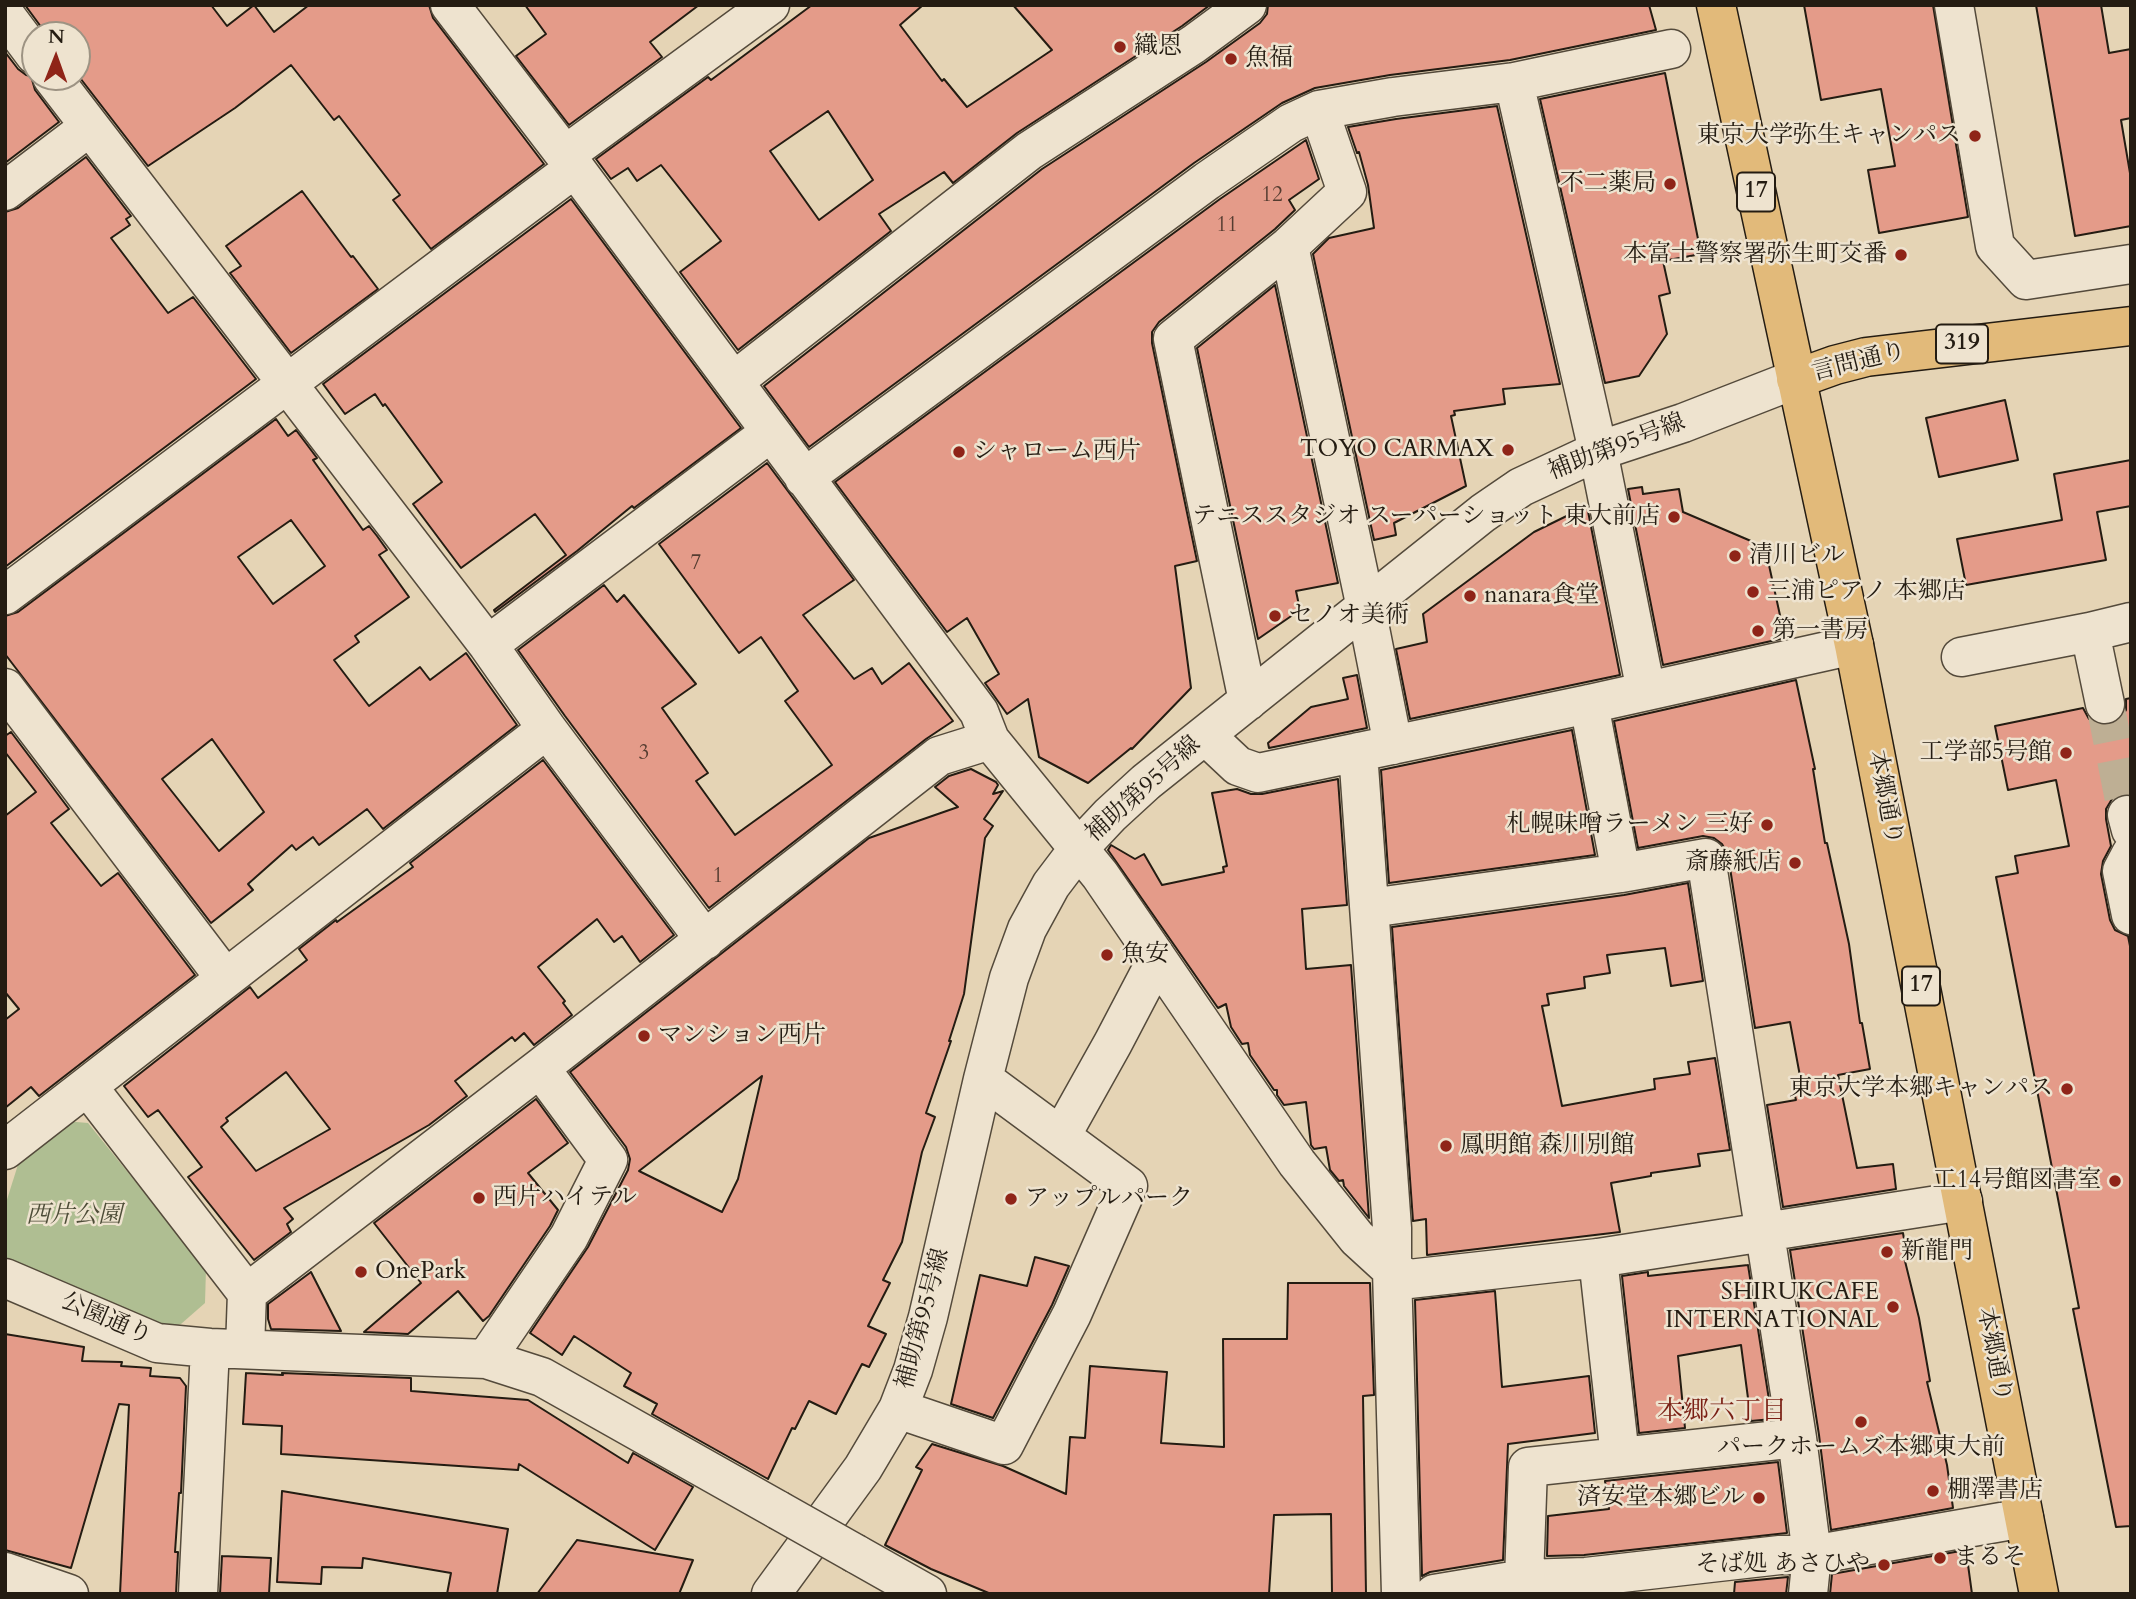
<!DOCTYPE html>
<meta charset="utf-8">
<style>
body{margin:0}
#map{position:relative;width:2136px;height:1599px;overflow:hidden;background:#e5d4b5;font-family:Cardo,serif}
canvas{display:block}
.frame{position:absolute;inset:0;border:7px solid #241c12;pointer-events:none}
.north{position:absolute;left:21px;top:21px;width:70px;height:70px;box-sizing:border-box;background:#eee3cf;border:2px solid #9d9383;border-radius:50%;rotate:1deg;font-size:19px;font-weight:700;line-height:28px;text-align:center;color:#241c12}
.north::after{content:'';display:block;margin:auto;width:24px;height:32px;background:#8f2418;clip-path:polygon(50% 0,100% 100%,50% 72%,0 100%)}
</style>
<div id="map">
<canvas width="2136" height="1599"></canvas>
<div class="frame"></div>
<div class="north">N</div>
</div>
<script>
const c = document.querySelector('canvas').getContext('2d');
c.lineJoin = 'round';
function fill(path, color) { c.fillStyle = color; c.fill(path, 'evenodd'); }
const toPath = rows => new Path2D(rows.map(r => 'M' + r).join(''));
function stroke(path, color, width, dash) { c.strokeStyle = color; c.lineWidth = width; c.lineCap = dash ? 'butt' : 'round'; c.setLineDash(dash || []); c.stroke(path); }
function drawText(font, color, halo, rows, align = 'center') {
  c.font = font + ' Cardo,"Noto Serif JP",serif'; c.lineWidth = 5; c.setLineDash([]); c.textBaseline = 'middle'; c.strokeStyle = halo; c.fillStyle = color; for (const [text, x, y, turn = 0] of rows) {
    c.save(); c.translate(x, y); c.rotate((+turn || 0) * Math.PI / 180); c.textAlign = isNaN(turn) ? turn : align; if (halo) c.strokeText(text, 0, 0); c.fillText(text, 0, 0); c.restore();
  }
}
fill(toPath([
 [65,1121,88,1123,206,1269,205,1303,181,1324,166,1328,18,1267,5,1256,5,1206,21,1155]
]), '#afbe92');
const building = toPath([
 [25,5,211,5,227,26,254,5,274,32,309,5,429,5,433,18,544,164,431,249,393,200,400,195,339,116,334,120,291,65,235,108,148,166,77,74,77,35,47,35,25,5],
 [525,5,699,5,650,42,662,57,569,125,516,56,546,34,525,5],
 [812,5,923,5,900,25,942,81,944,79,967,107,1052,50,1013,5,1210,5,1182,26,1017,133,953,183,944,172,879,214,891,231,738,350,680,272,721,241,661,165,637,181,628,168,611,179,596,159,708,77,711,80,812,5],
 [828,111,873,180,819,220,770,151,828,111],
 [1268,5,1649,5,1656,30,1510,60,1390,75,1315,88,1282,103,1194,163,809,447,764,386,1042,169,1206,62,1260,23,1267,14,1268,5],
 [1804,5,1933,5,1968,217,1879,233,1868,170,1895,166,1881,89,1821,100,1804,5],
 [2036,5,2101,5,2109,53,2131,49,2131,118,2121,120,2131,179,2131,226,2075,236,2036,5],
 [5,52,18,69,26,75,31,76,35,90,59,122,5,163,5,52],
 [1665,73,1701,254,1663,261,1670,293,1659,296,1667,334,1639,376,1605,383,1540,99,1665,73],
 [1497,106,1560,384,1503,389,1505,404,1454,411,1455,415,1451,416,1466,486,1394,523,1396,535,1374,540,1313,254,1329,238,1374,228,1368,185,1359,152,1357,153,1348,127,1396,119,1497,106],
 [1306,140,1319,179,1289,200,1295,210,1275,229,1159,322,1152,332,1152,343,1197,561,1175,566,1191,688,1132,749,1131,748,1088,783,1039,757,1028,699,1007,714,985,683,999,674,967,618,947,632,835,482,1220,199,1306,140],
 [86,157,131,216,126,219,130,225,111,238,168,313,193,297,256,379,5,567,5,212,18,208,86,157],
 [302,191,351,257,353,256,378,289,291,353,230,273,241,266,226,246,302,191],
 [571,199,741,428,634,508,632,506,577,551,495,612,494,610,566,555,535,514,461,568,413,504,442,482,385,404,383,406,375,394,345,414,323,384,571,199],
 [1275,285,1338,583,1296,591,1300,610,1258,639,1197,348,1275,285],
 [2005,400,2018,460,1939,477,1926,418,2005,400],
 [276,419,288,436,296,430,317,458,313,460,363,530,369,526,377,536,387,550,379,555,409,597,355,636,359,642,334,660,369,706,420,667,430,680,466,653,517,725,383,829,367,809,319,845,313,837,296,850,292,845,248,884,253,890,211,923,5,654,5,616,18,612,276,419],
 [291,520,325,566,273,604,238,557,291,520],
 [212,739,264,812,219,851,162,779,212,739],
 [2131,460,2131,506,2097,512,2106,560,1966,585,1957,539,2062,520,2054,474,2131,460],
 [767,463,854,580,803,615,854,679,872,668,882,684,909,663,953,721,926,739,709,908,565,716,518,650,604,585,617,602,624,595,696,684,662,708,708,773,696,781,735,835,832,765,785,701,798,691,761,637,739,653,659,544,767,463],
 [1642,487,1643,494,1679,489,1683,512,1765,547,1785,638,1663,665,1628,489,1642,487],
 [1587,506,1620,675,1410,719,1396,649,1427,642,1423,614,1534,532,1587,506],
 [1357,675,1367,728,1269,748,1268,743,1311,707,1348,699,1343,678,1357,675],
 [1796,680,1815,769,1813,769,1825,843,1827,843,1849,944,1860,1023,1862,1023,1870,1069,1838,1075,1857,1168,1893,1164,1896,1189,1783,1207,1767,1105,1796,1100,1793,1088,1802,1087,1790,1022,1755,1028,1728,855,1722,844,1714,838,1703,836,1638,848,1614,721,1796,680],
 [2131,698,2131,794,2121,794,2112,799,2106,809,2106,819,2111,846,2103,861,2101,874,2110,920,2115,930,2128,936,2131,951,2131,1526,2116,1527,2073,1309,2079,1308,1996,877,2018,873,2015,856,2069,846,2056,780,2008,790,1995,726,2083,708,2089,719,2098,724,2109,725,2120,720,2126,710,2126,699,2131,698],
 [1572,730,1595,855,1389,883,1381,770,1572,730],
 [11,732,69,809,51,823,101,886,118,873,195,975,39,1096,31,1087,5,1108,5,1020,19,1009,5,992,5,816,36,792,5,752,5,736,11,732],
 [543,760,674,935,640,962,622,936,614,942,597,919,538,967,565,1001,563,1003,572,1015,534,1045,524,1033,515,1041,512,1037,455,1081,467,1096,429,1125,284,1208,293,1219,287,1224,291,1232,254,1260,188,1177,202,1167,158,1110,148,1117,124,1086,250,987,258,998,307,960,299,949,336,920,337,922,413,867,410,863,543,760],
 [286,1072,330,1129,256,1171,221,1127,228,1121,226,1118,286,1072],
 [971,769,996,782,998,785,993,794,1003,791,984,819,993,826,985,838,964,994,949,1041,951,1041,926,1113,935,1117,922,1152,902,1242,883,1280,890,1283,868,1326,886,1334,869,1367,862,1364,836,1414,809,1401,795,1429,792,1428,768,1479,652,1414,657,1404,624,1386,631,1373,574,1336,562,1355,530,1333,588,1247,628,1170,630,1159,626,1147,570,1072,869,838,958,807,935,787,949,776,971,769],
 [762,1076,738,1179,722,1212,639,1171,762,1076],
 [1338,779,1347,905,1302,909,1306,969,1351,965,1369,1218,1344,1186,1343,1180,1339,1181,1330,1170,1326,1147,1314,1149,1311,1145,1306,1102,1284,1105,1277,1095,1277,1090,1274,1090,1250,1055,1248,1043,1242,1044,1231,1027,1226,1004,1218,1008,1108,850,1111,845,1135,859,1144,854,1162,885,1224,872,1223,867,1227,866,1212,793,1237,789,1251,794,1262,794,1338,779],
 [1688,883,1703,981,1671,986,1665,948,1607,955,1610,973,1584,977,1585,988,1547,994,1549,1005,1542,1006,1562,1106,1655,1089,1654,1079,1690,1074,1688,1062,1715,1058,1730,1150,1698,1154,1700,1166,1651,1173,1651,1176,1611,1183,1620,1232,1427,1255,1426,1219,1413,1221,1392,927,1624,895,1688,883],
 [536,1099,568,1143,528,1173,558,1210,550,1226,489,1316,483,1321,458,1291,408,1334,364,1332,421,1283,374,1223,536,1099],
 [1903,1233,1907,1257,1904,1257,1919,1318,1930,1381,1927,1382,1947,1465,1953,1508,1831,1530,1819,1435,1790,1250,1903,1233],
 [1035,1257,1069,1266,1052,1305,993,1418,951,1404,980,1275,1027,1286,1035,1257],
 [1748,1265,1772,1419,1751,1421,1741,1345,1678,1356,1685,1428,1639,1433,1622,1276,1648,1272,1648,1276,1748,1265],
 [311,1272,341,1331,271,1329,268,1319,268,1304,311,1272],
 [1288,1283,1370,1283,1374,1395,1363,1396,1366,1594,1332,1594,1331,1514,1274,1515,1269,1594,991,1594,931,1569,885,1545,922,1470,916,1467,932,1444,1003,1466,1066,1494,1070,1437,1085,1438,1090,1366,1167,1372,1161,1443,1224,1447,1223,1339,1287,1339,1288,1283],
 [1495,1291,1502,1387,1589,1376,1595,1433,1508,1444,1503,1560,1430,1572,1422,1576,1415,1300,1495,1291],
 [5,1334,84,1347,82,1361,122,1362,121,1366,151,1368,150,1376,180,1378,186,1386,181,1493,179,1493,175,1552,178,1552,176,1594,120,1594,129,1405,119,1404,71,1568,5,1550,5,1334],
 [246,1373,283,1375,282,1373,411,1378,411,1391,528,1400,628,1463,633,1453,693,1487,655,1550,519,1464,518,1470,281,1454,282,1426,243,1424,246,1373],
 [1778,1462,1787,1533,1584,1555,1547,1556,1548,1516,1609,1509,1605,1481,1778,1462],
 [282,1491,508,1529,497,1594,447,1594,451,1573,363,1558,362,1568,322,1567,321,1584,277,1582,282,1491],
 [577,1540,693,1560,679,1594,537,1594,577,1540],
 [1966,1550,1972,1594,1830,1594,1832,1574,1966,1550],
 [222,1556,271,1558,269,1594,220,1594,222,1556],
 [1788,1577,1786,1594,1734,1594,1735,1582,1788,1577]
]);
fill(building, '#e49b89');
stroke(building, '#241c12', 2);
stroke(toPath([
 [2105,704,2127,815]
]), '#beaf94', 38, [38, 19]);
const minor = toPath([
 [450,5,575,168,979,712,990,740,1100,875,1297,1163,1357,1238,1392,1270,1409,1279,1598,1258,1963,1201],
 [1954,5,1995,246,2026,280,2131,264],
 [5,15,35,55],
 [52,77,488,645,547,729,705,940],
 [1514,82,1598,451,1646,691],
 [565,155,770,5],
 [5,191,89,127],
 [1289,246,1366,608,1393,745],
 [734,381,1029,151,1194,44,1247,5],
 [804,478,1207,181,1291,123,1319,110,1393,97,1514,82,1671,49],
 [5,595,575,168],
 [488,645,771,432],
 [1961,657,2090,632],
 [5,688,225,978],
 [1248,701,1173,339,1289,246,1347,192,1319,110],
 [1589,704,1621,873],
 [2105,704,2090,632,2131,622],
 [1205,735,1238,766,1258,773,1589,704,1854,645],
 [1358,752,1392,1228,1392,1270,1401,1594],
 [2127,815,2131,830],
 [2131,854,2122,871,2131,915],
 [1370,908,1621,873,1706,858,1797,1438,1812,1555,1808,1594],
 [88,1087,247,1293,245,1349],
 [1061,1136,1113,1043,1157,959],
 [5,1150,547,729],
 [1598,1258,1620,1457],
 [5,1278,157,1343,210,1348,486,1359,542,1377,778,1510],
 [247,1293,540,1068,939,756,990,740],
 [486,1359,569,1237,608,1160,540,1068],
 [898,1409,1004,1445,1072,1314,1128,1186,983,1079],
 [856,1554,927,1594],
 [5,1572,69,1594],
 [1524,1579,1528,1467,1797,1438],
 [198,1594,210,1348],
 [771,1594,863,1468,898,1409,913,1370,928,1317,983,1079,1009,978,1027,929,1051,885,1079,848,1110,815,1146,782,1483,513,1521,487,1598,451,1683,423,1796,379],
 [1434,1594,1524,1579,1586,1577,1780,1555,1812,1555,2024,1518]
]);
const major = toPath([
 [1796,379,1835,365,1866,357,2131,326]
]);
const highway = toPath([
 [1716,5,1854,645,2039,1594]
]);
stroke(minor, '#544a3b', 41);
stroke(major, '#241c12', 41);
stroke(highway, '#241c12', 41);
stroke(minor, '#eee3cf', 38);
stroke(major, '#e2ba7a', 38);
stroke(highway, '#e2ba7a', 38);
const minorBridge = toPath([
 [778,1510,856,1554]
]);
stroke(minorBridge, '#544a3b', 41, []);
stroke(minorBridge, '#eee3cf', 38);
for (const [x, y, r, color] of [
 [1120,47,7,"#8f2418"],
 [1231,59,7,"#8f2418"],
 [1975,136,7,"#8f2418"],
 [1670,184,7,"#8f2418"],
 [1901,255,7,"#8f2418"],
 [1508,450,7,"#8f2418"],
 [959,452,7,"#8f2418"],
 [1674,517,7,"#8f2418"],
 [1735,556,7,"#8f2418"],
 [1753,592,7,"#8f2418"],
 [1470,596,7,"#8f2418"],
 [1275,616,7,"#8f2418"],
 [1758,631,7,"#8f2418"],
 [2066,753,7,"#8f2418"],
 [1767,825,7,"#8f2418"],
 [1795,863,7,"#8f2418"],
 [1107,955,7,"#8f2418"],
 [644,1036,7,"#8f2418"],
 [2067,1089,7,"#8f2418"],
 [1446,1146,7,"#8f2418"],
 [2115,1181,7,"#8f2418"],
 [479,1198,7,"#8f2418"],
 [1011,1199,7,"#8f2418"],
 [1887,1252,7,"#8f2418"],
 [361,1272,7,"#8f2418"],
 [1893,1307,7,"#8f2418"],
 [1861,1422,7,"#8f2418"],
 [1933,1491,7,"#8f2418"],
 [1759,1498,7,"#8f2418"],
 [1940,1558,7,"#8f2418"],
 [1884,1565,7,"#8f2418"]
]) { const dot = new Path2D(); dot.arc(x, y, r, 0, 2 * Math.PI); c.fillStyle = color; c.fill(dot); stroke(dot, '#eee3cf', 2.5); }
drawText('21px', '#543c30', null, [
 ["12",1272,196],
 ["11",1227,226],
 ["7",696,564],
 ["3",644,754],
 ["1",718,877]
]);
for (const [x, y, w] of [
 [1756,192,38],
 [1962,344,52],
 [1921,986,38]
]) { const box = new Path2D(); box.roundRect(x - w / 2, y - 19.5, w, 39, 5); c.fillStyle = '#eee3cf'; c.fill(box); stroke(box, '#241c12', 2); }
drawText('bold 23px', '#241c12', null, [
 ["17",1756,192],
 ["319",1962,344],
 ["17",1921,986]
]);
drawText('24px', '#241c12', '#eee3cf', [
 ["織恩",1134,47],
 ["魚福",1245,59],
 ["東京大学弥生キャンパス",1961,136,"right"],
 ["不二薬局",1656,184,"right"],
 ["本富士警察署弥生町交番",1887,255,"right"],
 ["TOYO CARMAX",1494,450,"right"],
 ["シャローム西片",973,452],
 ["テニススタジオ スーパーショット 東大前店",1660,517,"right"],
 ["清川ビル",1749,556],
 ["三浦ピアノ 本郷店",1767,592],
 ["nanara食堂",1484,596],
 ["セノオ美術",1289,616],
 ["第一書房",1772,631],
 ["工学部5号館",2052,753,"right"],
 ["札幌味噌ラーメン 三好",1753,825,"right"],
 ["斎藤紙店",1781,863,"right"],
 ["魚安",1121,955],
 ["マンション西片",658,1036],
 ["東京大学本郷キャンパス",2053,1089,"right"],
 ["鳳明館 森川別館",1460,1146],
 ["工14号館図書室",2101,1181,"right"],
 ["西片ハイテル",493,1198],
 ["アップルパーク",1025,1199],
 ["新龍門",1901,1252],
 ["OnePark",375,1272],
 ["SHIRUKCAFE",1879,1293,"right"],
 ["INTERNATIONAL",1879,1321,"right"],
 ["パークホームズ本郷東大前",1861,1448,"center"],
 ["棚澤書店",1947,1491],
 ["済安堂本郷ビル",1745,1498,"right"],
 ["まるそ",1954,1558],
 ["そば処 あさひや",1870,1565,"right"]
], 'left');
drawText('24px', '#241c12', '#eee3cf', [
 ["言問通り",1859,363,-14],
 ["補助第95号線",1617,448,-21],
 ["補助第95号線",1144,790,-42],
 ["本郷通り",1884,798,79],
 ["補助第95号線",924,1319,-75],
 ["公園通り",106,1320,23],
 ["本郷通り",1993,1355,79]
]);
drawText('italic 24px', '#4e4d38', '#eee3cf', [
 ["西片公園",74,1216]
]);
drawText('26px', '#7a1f14', '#eee3cf', [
 ["本郷六丁目",1722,1413]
]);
</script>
